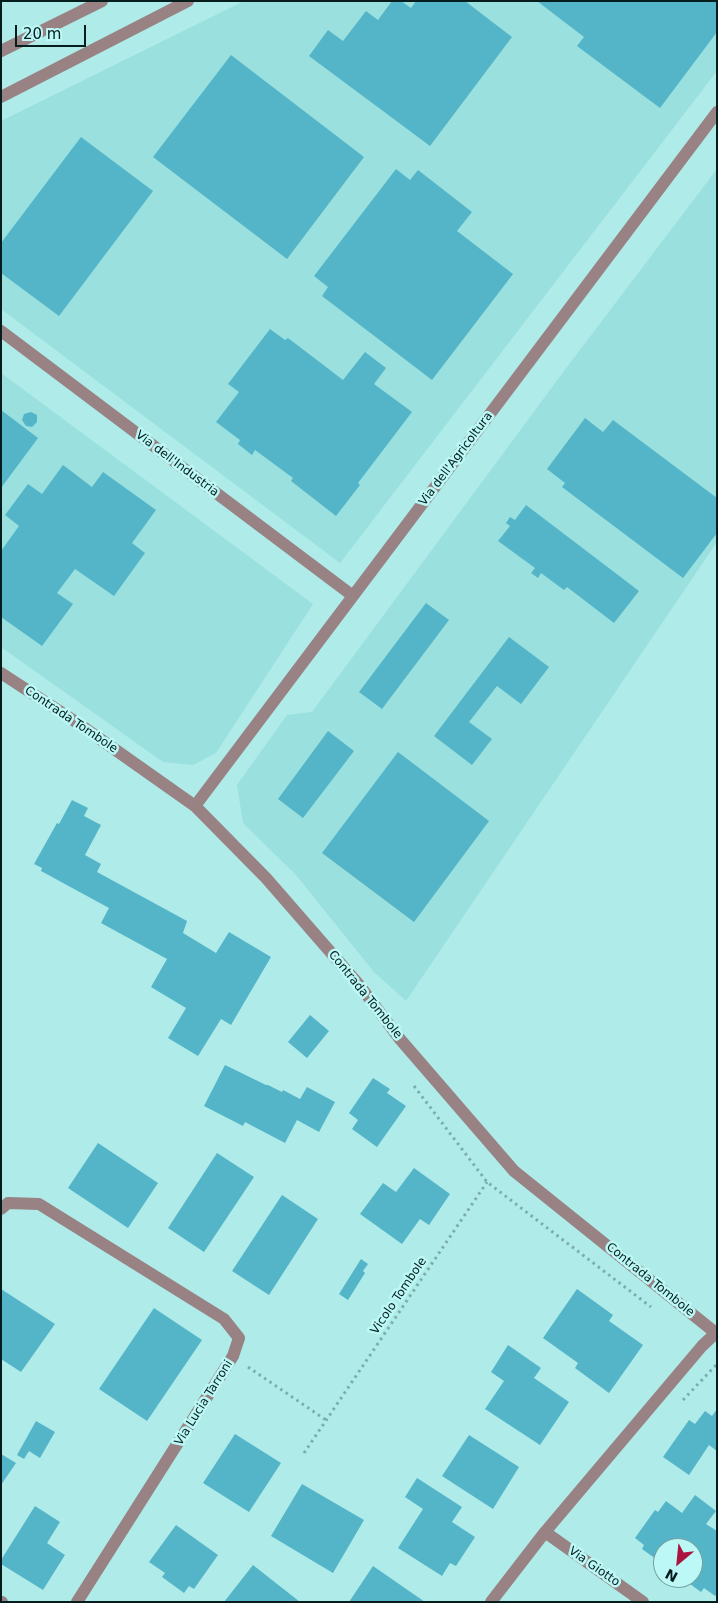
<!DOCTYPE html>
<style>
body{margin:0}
#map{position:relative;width:718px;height:1603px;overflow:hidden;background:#afebe9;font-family:"DejaVu Sans",sans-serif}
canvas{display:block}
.frame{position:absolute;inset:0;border:2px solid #051d1d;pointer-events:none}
.north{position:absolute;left:653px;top:1538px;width:50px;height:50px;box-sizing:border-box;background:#bcf8f6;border:1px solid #73a09f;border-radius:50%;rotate:208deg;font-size:14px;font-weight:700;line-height:20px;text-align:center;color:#051d1d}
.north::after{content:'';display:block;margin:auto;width:18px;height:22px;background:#aa143e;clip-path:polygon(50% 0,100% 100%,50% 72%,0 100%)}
.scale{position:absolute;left:15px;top:25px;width:71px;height:22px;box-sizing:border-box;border:2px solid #051d1d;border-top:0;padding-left:6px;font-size:15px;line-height:18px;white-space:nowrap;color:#051d1d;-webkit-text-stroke:4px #bcf8f6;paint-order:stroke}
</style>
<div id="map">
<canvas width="718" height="1603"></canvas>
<div class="frame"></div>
<div class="north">N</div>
<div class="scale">20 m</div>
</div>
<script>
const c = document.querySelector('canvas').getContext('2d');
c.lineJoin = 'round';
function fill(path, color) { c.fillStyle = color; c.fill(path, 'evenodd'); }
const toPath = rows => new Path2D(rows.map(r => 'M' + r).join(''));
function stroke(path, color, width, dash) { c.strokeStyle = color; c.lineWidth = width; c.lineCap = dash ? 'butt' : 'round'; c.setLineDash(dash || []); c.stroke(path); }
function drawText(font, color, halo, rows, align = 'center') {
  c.font = font + ' "DejaVu Sans",sans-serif'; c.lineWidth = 5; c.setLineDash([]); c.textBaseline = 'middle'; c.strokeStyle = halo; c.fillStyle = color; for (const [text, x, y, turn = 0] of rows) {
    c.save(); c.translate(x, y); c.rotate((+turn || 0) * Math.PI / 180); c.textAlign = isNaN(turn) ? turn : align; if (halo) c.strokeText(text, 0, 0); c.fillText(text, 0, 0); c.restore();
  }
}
fill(toPath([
 [244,1,717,1,717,71,340,563,1,309,1,121],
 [717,169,717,542,406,1001,374,972,296,875,243,823,237,785,287,715,312,712,564,371],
 [1,373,313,604,216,753,193,765,163,762,1,647]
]), '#9ae0de');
fill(toPath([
 [392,1,401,1,411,8,416,1,465,1,512,37,430,146,309,56,328,30,343,41,366,11,378,20],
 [537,1,717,1,717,32,660,108,577,46,584,37],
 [231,55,364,157,287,259,153,157],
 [81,137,153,191,59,316,1,273,1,243],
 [396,169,410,180,418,170,472,212,457,231,513,274,432,380,322,296,328,287,314,276],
 [270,329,285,340,288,338,343,380,365,352,386,368,374,384,412,412,358,483,360,485,336,516,291,481,293,478,255,450,252,455,238,444,240,440,216,422,239,392,228,384],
 [1,410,38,438,1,488],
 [31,412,37,415,37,422,32,427,26,426,22,420,24,414],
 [585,418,603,432,613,420,717,498,717,533,683,578,562,487,565,483,547,469],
 [63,465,92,487,103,472,156,510,132,543,145,553,114,596,75,569,57,593,73,604,42,646,1,617,1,551,19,526,5,515,28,484,42,494],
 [526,505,639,591,614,623,567,587,564,590,541,573,538,578,531,573,535,568,498,541,510,526,506,523,510,517,515,520],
 [426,603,449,620,382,709,359,692],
 [509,637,549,667,521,704,497,686,469,722,492,739,472,765,434,736],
 [328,731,354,751,303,818,278,799],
 [398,752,489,821,414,922,322,853],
 [72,800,88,808,84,816,101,825,85,855,101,864,97,872,187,921,183,933,216,953,229,932,271,957,231,1025,221,1019,198,1056,168,1038,186,1008,151,987,167,959,101,923,109,908,41,871,42,868,34,864,57,823,59,824],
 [310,1015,329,1031,307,1058,288,1042],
 [225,1065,266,1085,268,1085,282,1092,283,1090,300,1099,307,1087,335,1102,319,1132,297,1120,285,1143,245,1122,243,1126,204,1106],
 [373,1078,390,1089,387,1093,406,1106,377,1147,352,1129,358,1120,349,1113],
 [98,1143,158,1183,128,1228,68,1188],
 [217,1153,254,1177,204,1252,168,1228],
 [414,1168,450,1194,429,1225,420,1219,402,1244,360,1214,383,1183,396,1192],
 [282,1195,318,1219,269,1295,232,1271],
 [361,1259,368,1264,363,1271,365,1273,348,1300,339,1294],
 [1,1289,55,1324,21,1372,1,1359],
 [577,1289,613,1315,609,1321,643,1345,609,1393,575,1368,578,1363,543,1338],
 [154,1308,202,1340,147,1421,99,1389],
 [508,1345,541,1368,534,1378,569,1402,540,1445,485,1409,504,1381,491,1372],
 [717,1409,717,1451,709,1445,689,1475,663,1457,689,1420,695,1424,705,1411,712,1416],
 [36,1421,55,1432,40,1458,29,1451,24,1459,17,1455],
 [235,1434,281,1463,249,1512,203,1483],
 [469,1435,519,1467,493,1509,442,1476],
 [1,1454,16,1463,1,1485],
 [417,1478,462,1507,452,1522,475,1537,456,1566,450,1563,442,1576,398,1548,423,1509,405,1497],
 [302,1484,364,1520,333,1573,271,1536],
 [695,1495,716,1511,706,1524,717,1531,717,1593,715,1596,704,1588,701,1592,682,1578,693,1578,693,1548,663,1548,663,1564,642,1549,644,1545,635,1538,655,1510,658,1512,666,1501,682,1513],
 [35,1506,60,1522,47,1543,65,1555,43,1590,1,1564,1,1560],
 [176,1525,218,1555,194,1589,189,1586,184,1593,162,1577,165,1573,149,1562],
 [253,1565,300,1602,224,1602],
 [373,1566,425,1602,349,1602]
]), '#54b5c9');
stroke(toPath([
 [414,1086,487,1182,651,1307],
 [248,1367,326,1420],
 [683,1400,717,1364],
 [304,1453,487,1182]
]), '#7cadab', 3, [2.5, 4]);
stroke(toPath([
 [1,51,102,1],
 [1,97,188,1],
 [1,331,353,596],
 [1,673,76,722,195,806,266,878,360,986,399,1038,514,1171,717,1334],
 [195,806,717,112],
 [1,1209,8,1203,39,1204,224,1319,239,1338,233,1356,77,1602],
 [545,1532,643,1602],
 [1,1602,2,1602],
 [491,1602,545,1532,702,1346,716,1333]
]), '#988283', 12);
drawText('12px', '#051d1d', '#bcf8f6', [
 ["Via dell'Agricoltura",456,459,-53],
 ["Via dell'Industria",177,464,37],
 ["Contrada Tombole",71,720,34],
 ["Contrada Tombole",365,995,51],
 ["Contrada Tombole",650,1280,39],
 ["Vicolo Tombole",399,1296,-56],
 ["Via Lucia Tarroni",204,1403,-58],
 ["Via Giotto",594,1567,35]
]);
</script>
